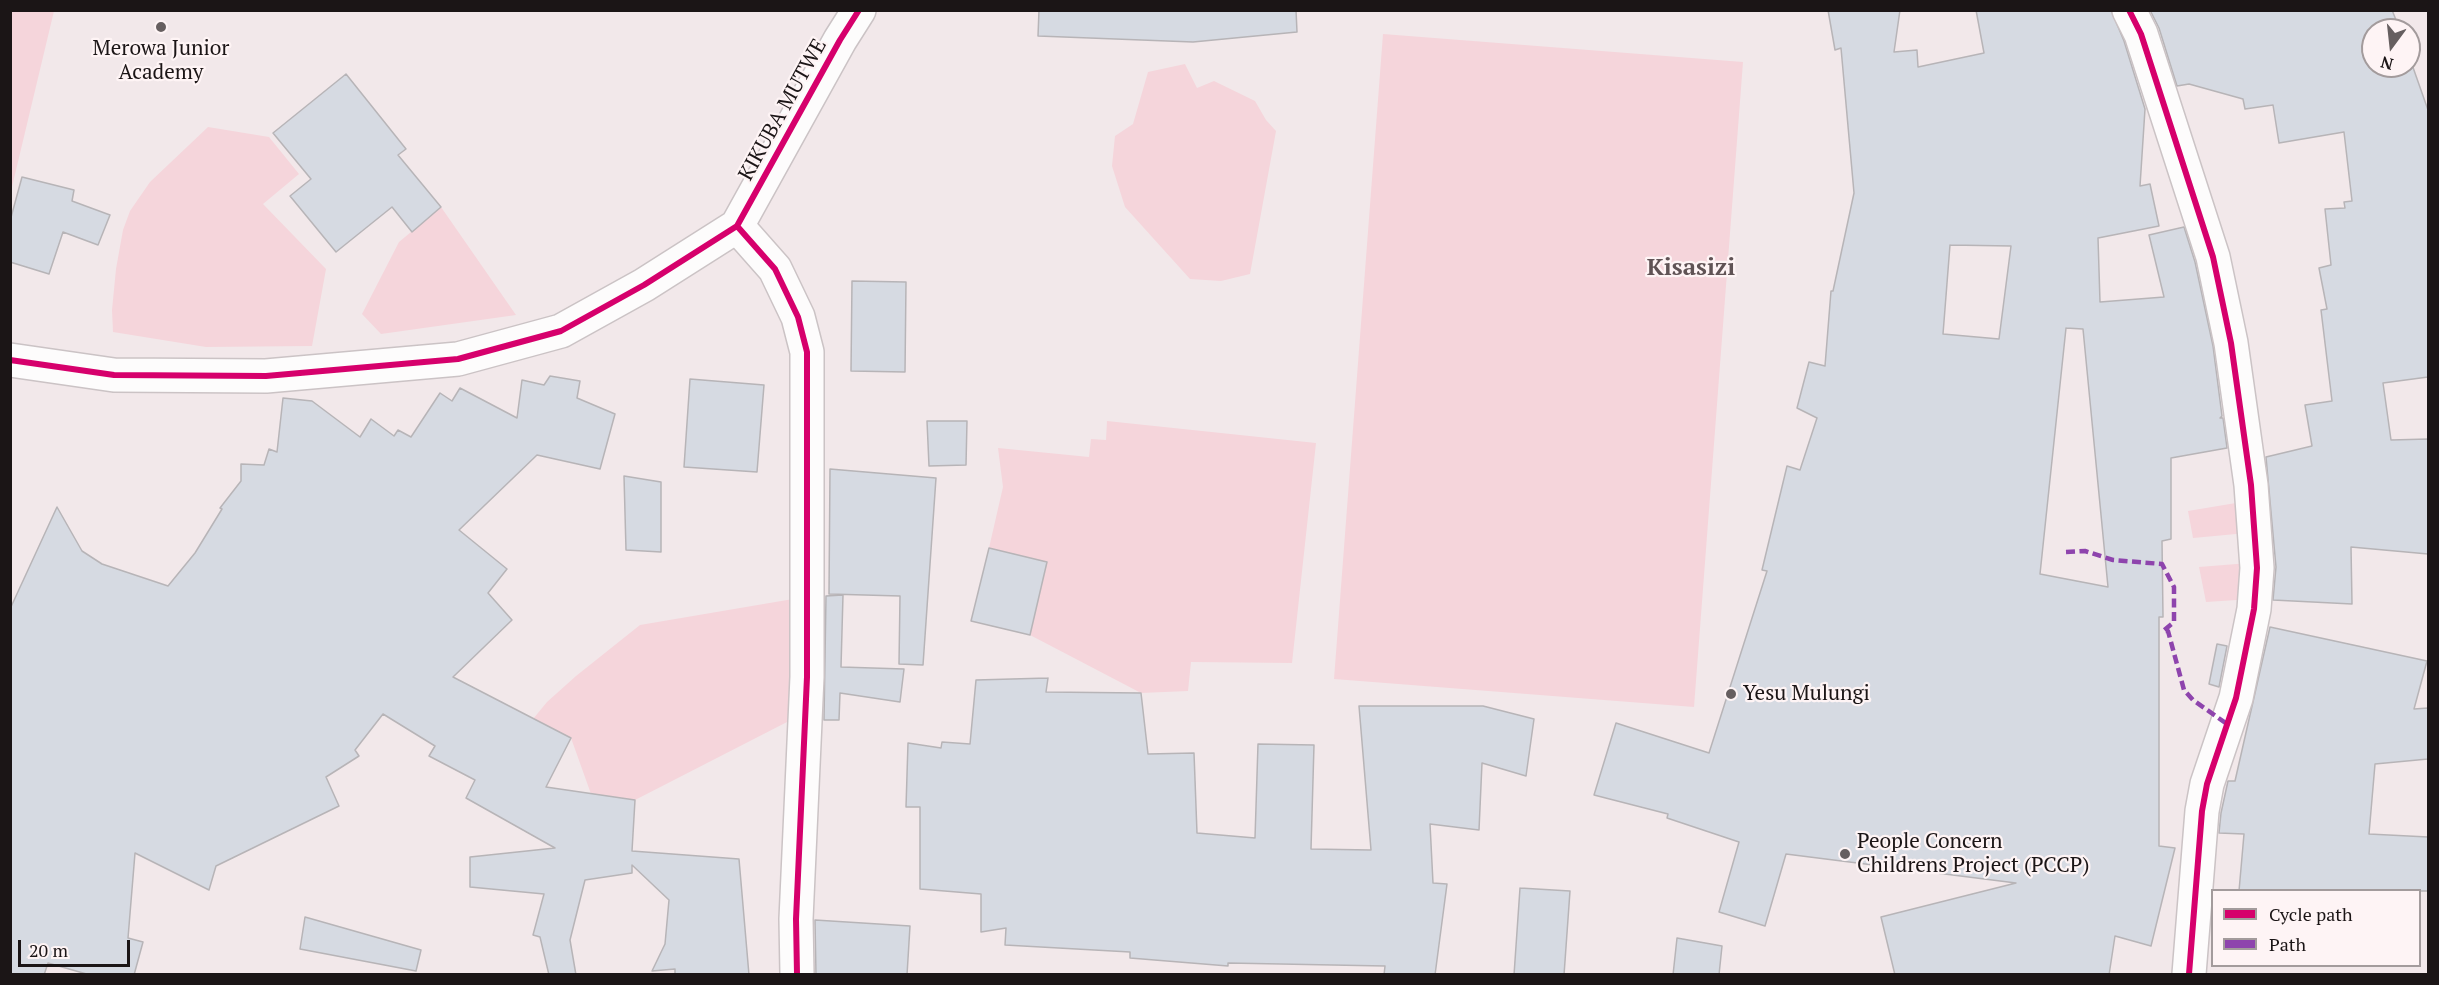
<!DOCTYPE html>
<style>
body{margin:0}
#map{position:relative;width:2439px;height:985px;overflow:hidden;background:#f2e8ea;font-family:"PT Serif",serif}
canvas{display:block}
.frame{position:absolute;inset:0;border:12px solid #1b1516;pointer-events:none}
.legend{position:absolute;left:2211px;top:889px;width:210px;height:78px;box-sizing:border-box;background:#fef4f5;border:2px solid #a39b9c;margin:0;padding:8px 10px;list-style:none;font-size:18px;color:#1b1516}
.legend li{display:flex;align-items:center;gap:12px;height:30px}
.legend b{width:30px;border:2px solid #a39b9c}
.north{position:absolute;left:2361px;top:18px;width:60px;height:60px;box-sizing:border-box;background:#fef4f5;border:2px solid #a39b9c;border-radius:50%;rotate:195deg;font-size:16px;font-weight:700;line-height:24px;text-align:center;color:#1b1516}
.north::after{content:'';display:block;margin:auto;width:21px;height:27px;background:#665f60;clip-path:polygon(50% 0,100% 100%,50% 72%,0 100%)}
.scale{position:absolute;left:18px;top:940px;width:112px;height:27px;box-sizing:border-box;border:3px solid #1b1516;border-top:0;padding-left:8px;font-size:18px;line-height:21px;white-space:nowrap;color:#1b1516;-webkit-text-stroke:4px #fef4f5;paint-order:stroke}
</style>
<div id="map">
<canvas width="2439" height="985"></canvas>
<div class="frame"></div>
<ul class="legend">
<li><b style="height:8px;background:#d6006c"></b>Cycle path</li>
<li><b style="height:8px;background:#8e44ad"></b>Path</li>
</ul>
<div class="north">N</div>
<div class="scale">20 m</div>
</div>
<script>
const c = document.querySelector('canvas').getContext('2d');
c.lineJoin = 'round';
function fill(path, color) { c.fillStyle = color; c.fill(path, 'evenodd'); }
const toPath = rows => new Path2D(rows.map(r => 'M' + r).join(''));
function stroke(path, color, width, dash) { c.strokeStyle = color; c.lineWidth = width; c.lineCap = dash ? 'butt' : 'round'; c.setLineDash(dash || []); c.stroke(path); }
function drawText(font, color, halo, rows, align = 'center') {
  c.font = font + ' "PT Serif",serif'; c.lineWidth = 4.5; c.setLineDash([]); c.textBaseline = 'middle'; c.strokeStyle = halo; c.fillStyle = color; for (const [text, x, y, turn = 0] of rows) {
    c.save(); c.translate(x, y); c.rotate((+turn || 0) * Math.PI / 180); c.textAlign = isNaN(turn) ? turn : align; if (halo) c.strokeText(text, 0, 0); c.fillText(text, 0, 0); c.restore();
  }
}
fill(toPath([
 [11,10,54,11,11,191,10,11],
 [1383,34,1743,62,1694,707,1334,679],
 [1185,64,1197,88,1214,81,1255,101,1266,120,1276,131,1250,274,1221,281,1190,279,1125,207,1112,166,1115,136,1133,124,1148,72],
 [208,127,269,137,299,174,263,204,326,269,312,346,206,347,113,332,112,310,116,269,123,230,130,211,150,182],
 [441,207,516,315,381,334,362,314,399,242],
 [1107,421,1316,443,1292,663,1191,662,1188,691,1141,693,1030,635,1047,562,989,548,1003,487,998,448,1089,457,1091,439,1106,440],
 [2242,502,2247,533,2193,538,2188,511],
 [2249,563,2252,599,2206,602,2199,567],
 [793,599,789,721,635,800,591,794,571,738,533,719,547,702,576,676,640,625]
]), '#f5d5db');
const building = toPath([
 [1039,10,1296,10,1297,32,1193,42,1038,36,1039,10],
 [1828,10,1900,10,1894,52,1917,50,1918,67,1984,53,1976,10,2111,10,2124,41,2145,109,2140,186,2150,184,2159,226,2098,238,2100,302,2164,297,2149,235,2184,227,2195,262,2213,346,2222,416,2220,418,2223,418,2227,448,2171,458,2171,539,2162,541,2163,617,2159,617,2159,846,2175,848,2151,946,2115,936,2109,975,1895,975,1881,917,2016,883,1786,854,1765,926,1719,912,1739,842,1667,818,1668,814,1594,795,1616,723,1709,753,1767,571,1762,570,1787,466,1800,470,1817,418,1797,408,1809,362,1825,366,1831,291,1833,291,1854,193,1841,48,1835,50,1828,10],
 [1950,245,2011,246,1999,339,1943,334,1950,245],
 [2066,328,2083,329,2108,587,2040,574,2066,328],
 [2150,10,2392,10,2400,30,2373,30,2373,66,2409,66,2409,56,2428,110,2428,377,2383,383,2391,440,2428,439,2428,554,2351,547,2352,604,2273,600,2276,567,2266,457,2312,446,2305,405,2332,401,2321,310,2327,309,2319,268,2331,265,2325,209,2345,208,2344,202,2352,201,2344,132,2279,143,2273,105,2245,109,2243,99,2189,84,2177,86,2159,28,2150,10],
 [346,74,406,149,398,155,441,207,412,232,392,207,336,252,290,196,311,179,273,133,346,74],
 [22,177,74,190,72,201,110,215,98,245,63,232,49,274,10,262,10,221,22,177],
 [852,281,906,282,905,372,851,371,852,281],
 [550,376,580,381,577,398,615,414,600,469,537,455,459,530,507,569,488,593,512,620,453,677,571,738,546,787,635,800,632,851,739,859,749,975,675,975,675,969,652,971,665,944,669,900,632,865,632,873,585,880,570,940,576,975,549,975,540,937,533,935,544,894,470,887,470,857,555,848,466,798,475,780,429,756,435,746,383,714,355,750,359,756,326,777,339,806,216,866,209,890,135,853,128,938,143,942,134,975,90,975,48,963,44,975,10,975,10,609,57,507,82,551,102,564,168,586,195,553,222,509,220,508,241,481,241,464,264,465,269,449,277,452,283,398,312,401,360,437,371,419,394,436,398,430,411,437,440,393,452,401,460,388,517,418,522,380,544,385,550,376],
 [690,379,764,385,757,472,684,467,690,379],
 [927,421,967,421,966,465,929,466,927,421],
 [830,469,936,478,923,665,899,664,900,596,829,594,830,469],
 [624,476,661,482,661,552,626,550,624,476],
 [989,548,1047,562,1030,635,971,621,989,548],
 [843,595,841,667,904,669,900,702,840,693,839,720,824,720,826,596,843,595],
 [2270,627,2427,661,2414,709,2428,708,2428,759,2375,764,2369,834,2428,837,2428,891,2239,891,2244,834,2219,833,2221,813,2228,781,2235,781,2270,627],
 [2217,644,2227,646,2219,687,2209,684,2217,644],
 [1048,678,1046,692,1141,693,1148,754,1194,753,1197,833,1255,838,1258,744,1314,745,1311,849,1371,850,1359,706,1483,706,1534,719,1526,776,1482,763,1479,830,1430,824,1433,883,1447,884,1435,975,1384,975,1385,966,1228,963,1228,966,1130,958,1130,952,1005,945,1006,928,981,932,981,894,920,889,920,807,906,807,908,743,941,748,942,742,970,744,976,680,1048,678],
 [1520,888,1570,891,1564,975,1514,975,1520,888],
 [305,917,421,950,416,971,300,949,305,917],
 [815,920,910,926,907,975,816,975,815,920],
 [1677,938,1722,946,1719,975,1673,975,1677,938]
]);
fill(building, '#d6dae2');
stroke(building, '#b7b4b7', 1.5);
const minor = toPath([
 [2129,10,2141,34,2213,257,2231,343,2251,485,2257,568,2254,609,2236,698,2207,784,2202,811,2189,974],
 [737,226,775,269,798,317,807,352,807,677,796,919,797,974],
 [10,360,114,375,266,376,458,359,561,331,644,285,737,226,840,40,859,10]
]);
stroke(minor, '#cbc3c5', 36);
stroke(minor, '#fdfcfc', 33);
stroke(toPath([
 [2066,552,2085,551,2113,560,2162,564,2174,587,2174,622,2163,631,2168,631,2184,690,2193,700,2227,724]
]), '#8e44ad', 4.5, [9, 4.5]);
stroke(toPath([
 [2129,10,2141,34,2213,257,2231,343,2251,485,2257,568,2254,609,2236,698,2207,784,2202,811,2189,974],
 [737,226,775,269,798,317,807,352,807,677,796,919,797,974],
 [10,360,114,375,266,376,458,359,561,331,644,285,737,226,840,40,859,10]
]), '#d6006c', 6);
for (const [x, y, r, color] of [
 [161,27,6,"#665f60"],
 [1731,694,6,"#665f60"],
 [1845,854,6,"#665f60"]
]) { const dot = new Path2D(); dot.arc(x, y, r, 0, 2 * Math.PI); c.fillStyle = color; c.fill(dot); stroke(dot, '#fef4f5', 2); }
drawText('21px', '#1b1516', '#fef4f5', [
 ["Merowa Junior",161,49,"center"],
 ["Academy",161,73,"center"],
 ["Yesu Mulungi",1743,694],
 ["People Concern",1857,842],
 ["Childrens Project (PCCP)",1857,866]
], 'left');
drawText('21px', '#1b1516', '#fef4f5', [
 ["KIKUBA MUTWE",783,110,-61]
]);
drawText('bold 24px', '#605355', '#fef4f5', [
 ["Kisasizi",1691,268]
]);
</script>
